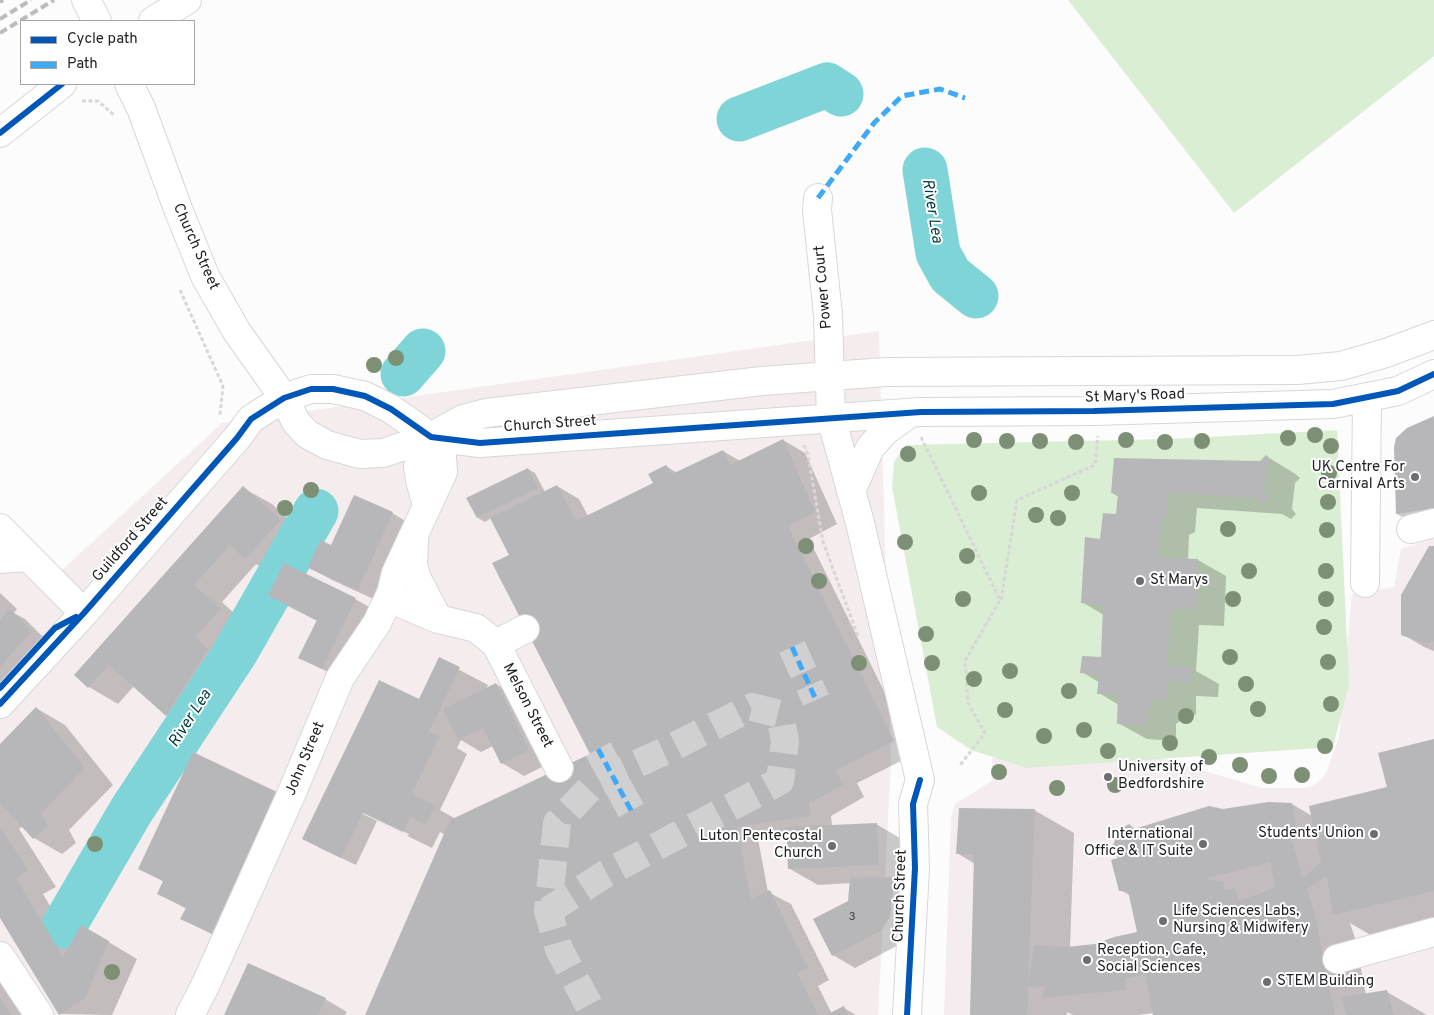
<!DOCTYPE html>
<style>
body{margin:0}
#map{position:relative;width:1434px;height:1015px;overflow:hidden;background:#fcfcfc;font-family:Overpass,sans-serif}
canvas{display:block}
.legend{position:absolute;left:20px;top:20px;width:175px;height:65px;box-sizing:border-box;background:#fff;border:1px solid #a5a6a7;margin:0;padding:6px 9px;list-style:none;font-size:15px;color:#1f2023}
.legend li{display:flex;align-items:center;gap:10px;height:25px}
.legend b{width:25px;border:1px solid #a5a6a7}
</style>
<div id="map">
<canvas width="1434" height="1015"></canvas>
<ul class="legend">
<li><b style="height:6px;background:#0057b8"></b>Cycle path</li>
<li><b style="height:6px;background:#3fa9f5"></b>Path</li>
</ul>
</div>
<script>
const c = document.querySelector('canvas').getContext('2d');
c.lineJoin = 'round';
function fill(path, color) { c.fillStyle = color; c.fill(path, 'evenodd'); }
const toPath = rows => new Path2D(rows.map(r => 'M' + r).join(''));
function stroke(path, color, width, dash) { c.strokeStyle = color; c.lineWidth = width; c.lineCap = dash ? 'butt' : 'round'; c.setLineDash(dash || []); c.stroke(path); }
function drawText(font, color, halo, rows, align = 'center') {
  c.font = font + ' Overpass,sans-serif'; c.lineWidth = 4; c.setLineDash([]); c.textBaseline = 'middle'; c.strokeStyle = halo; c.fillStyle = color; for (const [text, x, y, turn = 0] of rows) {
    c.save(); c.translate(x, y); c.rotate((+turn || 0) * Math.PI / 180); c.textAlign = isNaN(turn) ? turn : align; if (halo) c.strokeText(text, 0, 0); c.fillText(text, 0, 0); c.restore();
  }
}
fill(toPath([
 [879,331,891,761,878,1015,0,1015,0,541,51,580,222,423]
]), '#f4eced');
fill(toPath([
 [1434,538,1434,1015,944,1015,951,818,955,804,992,781,992,758,1115,755,1161,758,1262,788,1305,788,1312,786,1319,781,1326,773,1339,737,1352,594,1394,587,1401,549]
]), '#f4ecee');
fill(toPath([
 [1068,0,1434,0,1434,56,1234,213],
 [1337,430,1349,684,1333,747,1027,768,971,750,937,727,892,487,894,462,906,445,1169,439]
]), '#daeed3');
fill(toPath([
 [1434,418,1434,529,1426,530,1397,514],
 [783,440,805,453,837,524,809,539,915,754,857,783,864,797,831,816,832,826,876,824,905,841,907,881,899,881,916,891,904,942,855,968,833,955,850,902,851,883,818,885,790,869,788,835,758,839,768,892,791,904,829,980,818,986,832,1014,844,1008,856,1015,366,1015,445,835,440,832,432,848,377,821,356,865,318,847,419,700,439,659,488,685,486,689,496,684,518,697,550,763,524,776,502,763,493,746,481,752,461,740,457,748,467,754,440,810,456,819,592,754,510,556,491,518,485,522,478,518,528,469,535,473,545,492,557,486,579,499,588,516,655,484,666,466,677,473,723,451,740,461],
 [353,807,409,834,408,836,353,809],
 [1266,456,1294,473,1300,478,1295,483,1292,509,1296,514,1291,519,1282,514,1197,508,1195,532,1189,535,1188,560,1198,560,1226,576,1224,626,1199,625,1196,671,1219,684,1218,697,1196,696,1196,715,1182,714,1180,721,1176,724,1176,741,1147,739,1118,723,1119,705,1099,693,1100,683,1082,672,1102,659,1104,615,1082,602,1101,541,1117,515,1119,497,1112,493,1260,462],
 [243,488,272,504,308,537,284,564,355,599,377,611,344,681,300,657,317,621,269,596,283,565,274,575,256,564,222,602,248,626,224,653,236,667,195,732,167,715,134,686,118,704,89,687,76,675],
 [392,513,414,526,380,602,332,580,310,568,332,547],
 [1434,547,1434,651,1424,647,1402,634],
 [0,593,17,609,14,613,25,619,46,640,0,689,0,621,2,619,0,618],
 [36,708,65,725,113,785,69,830,76,843,62,854,34,838,23,826,19,829,56,887,43,894,72,943,82,926,137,959,112,1015,60,1014,0,916,0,746],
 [1434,741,1434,923,1374,937,1350,923,1355,938,1366,995,1387,992,1427,1015,1154,1015,1154,1013,1138,1015,1073,1015,1067,1012,1067,1015,971,1015,975,864,957,853,1034,810,1074,833,1070,948,1096,945,1138,933,1131,896,1120,890,1120,859,1130,825,1137,830,1223,810,1292,804,1312,816,1388,788],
 [277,793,298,805,233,945,182,919,187,909,159,894,164,882,140,868],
 [0,974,24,1015,0,1015],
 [325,999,347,1012,345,1015,225,1015]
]), '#0003');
stroke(toPath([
 [739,119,827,85,841,94],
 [925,170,938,253,950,275,976,296],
 [403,374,423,351],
 [64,926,131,811,235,653,316,511]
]), '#7fd4d8', 45);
fill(toPath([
 [1434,416,1434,508,1396,514,1394,447,1396,438,1407,428],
 [783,439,815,512,788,526,894,741,836,770,843,785,809,803,811,816,737,827,751,899,770,890,808,968,797,973,818,1015,365,1015,450,820,590,754,492,563,509,555,490,518,557,485,576,521,653,483,648,474,666,465,672,474,723,450,730,465],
 [1266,455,1272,461,1266,466,1264,492,1269,497,1262,504,1257,498,1169,493,1167,516,1161,519,1159,558,1198,559,1196,610,1171,609,1167,665,1191,667,1190,682,1168,680,1168,699,1153,699,1152,705,1148,707,1147,725,1117,724,1118,693,1097,694,1099,675,1080,673,1082,656,1101,657,1103,606,1081,603,1085,537,1100,539,1103,513,1116,514,1118,493,1111,493,1114,458,1260,461],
 [528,468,538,488,477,518,466,498],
 [243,486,281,520,245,559,230,545,194,585,221,609,196,636,208,650,166,716,109,665,88,688,74,675],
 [354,495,393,512,358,590,308,568,320,540,331,545],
 [1429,546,1434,546,1434,641,1427,644,1401,635,1401,595],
 [284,563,356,598,322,669,298,658,317,620,268,596],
 [10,609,32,631,0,667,0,619],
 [439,657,460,667,429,732,439,737,412,794,435,806,426,825,411,817,403,832,363,813,341,858,302,839,379,680,419,699],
 [496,683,529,750,501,764,483,728,458,740,443,709],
 [36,707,85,768,41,813,48,826,33,839,1,804,0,805,0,744],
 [1434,739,1434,891,1333,915,1327,876,1307,889,1315,914,1335,1015,1153,1015,1145,974,1125,979,1126,990,1041,998,1046,986,1028,987,1027,1015,970,1015,974,854,956,854,959,808,1035,809,1028,985,1034,945,1066,947,1095,944,1114,937,1137,932,1128,891,1119,891,1111,860,1118,858,1112,848,1115,840,1114,831,1130,824,1131,830,1209,806,1223,809,1268,802,1292,803,1296,826,1288,828,1303,878,1321,862,1309,806,1387,787,1378,753],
 [1270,862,1275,888,1239,901,1235,888,1224,890,1223,881,1204,879],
 [193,752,277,792,211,933,180,919,186,908,157,894,163,881,138,869],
 [877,823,879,865,788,869,786,827],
 [0,827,28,870,16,878,63,957,81,925,109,941,85,998,59,1015,0,918],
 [895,877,890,917,882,930,832,956,813,919,848,901,850,878],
 [248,963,326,998,318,1015,224,1015],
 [1387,990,1394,1015,1346,1015,1342,997],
 [0,997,11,1015,0,1015],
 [844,1006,848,1015,826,1015]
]), '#b7b7b9');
stroke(toPath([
 [792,647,816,700],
 [598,749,633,814],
 [548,911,605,874,780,781,785,741,780,714,752,707,667,750,595,783,557,823,548,911,559,949,594,1015]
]), '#d0d0d1', 28, [28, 14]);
const minor = toPath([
 [86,0,97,21],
 [153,21,187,0],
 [129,84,141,108,178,209,205,276,237,332,284,398,296,422,307,434,327,445,360,454,383,453,431,437,463,419,486,413,762,381,886,372,1297,370,1341,366,1386,353,1434,335],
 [0,133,62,84],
 [818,198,817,210,828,315,831,417,860,523,920,780,913,804,915,868,907,1015],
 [851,491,870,448,884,432,910,413],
 [427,506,420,480,418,466,431,437],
 [0,528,84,613],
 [1411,529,1434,523],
 [414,538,413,565,417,579,438,619],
 [0,559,28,557],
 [1365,583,1367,397],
 [391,593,398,602,438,619,476,628,496,644,559,768],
 [496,644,525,629],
 [0,704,84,613,237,438,251,419,284,398,311,389,333,389,365,396,391,409,431,437,480,443,921,412,1094,411,1333,404,1398,391,1434,374],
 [0,956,39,1015],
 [1337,959,1434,932],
 [190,1015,205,986,290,797,340,678,377,623,391,593,396,573,443,472,442,457,431,437]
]);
stroke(minor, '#d7d7d9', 30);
stroke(toPath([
 [82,101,98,101,115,116],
 [180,290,223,386,220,415],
 [921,437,1000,600,965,661,968,703,985,733,960,765],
 [804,445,808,455,823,542,858,636],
 [1001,600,1017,500,1095,465,1098,436]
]), '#d7d7d8', 3, [4, 2.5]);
stroke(minor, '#fff', 28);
stroke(toPath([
 [0,2,3,0],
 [0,19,31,0],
 [0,33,54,0]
]), '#bbb', 4, [8, 4]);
stroke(toPath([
 [818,198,874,123,902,96,940,89,965,98],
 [792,647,816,700],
 [598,749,633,814]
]), '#3fa9f5', 5, [10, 5]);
stroke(toPath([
 [0,133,62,84],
 [0,688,55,628,76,617],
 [0,704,84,613,237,438,251,419,284,398,311,389,333,389,365,396,391,409,431,437,480,443,921,412,1094,411,1333,404,1398,391,1434,374],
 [907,1015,915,868,913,804,920,780]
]), '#0057b8', 6);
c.fillStyle = '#7d8f74';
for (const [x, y] of [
 [396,358],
 [374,365],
 [1315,435],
 [1288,438],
 [974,440],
 [1126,440],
 [1007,441],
 [1040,441],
 [1202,441],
 [1076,442],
 [1165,442],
 [1331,446],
 [908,454],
 [1329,473],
 [311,490],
 [979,493],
 [1072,493],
 [1328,502],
 [285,508],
 [1036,515],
 [1058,518],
 [1228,529],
 [1327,530],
 [905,542],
 [806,546],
 [967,556],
 [1249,571],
 [1326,571],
 [819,581],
 [963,599],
 [1233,599],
 [1326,599],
 [1324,627],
 [926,634],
 [1230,657],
 [1328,662],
 [859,663],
 [932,663],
 [1010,671],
 [974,679],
 [1246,684],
 [1069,691],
 [1331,704],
 [1258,709],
 [1005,710],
 [1186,716],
 [1084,730],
 [1044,736],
 [1170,743],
 [1325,746],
 [1108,751],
 [1209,757],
 [1240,765],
 [999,772],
 [1302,775],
 [1269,776],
 [1115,785],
 [1057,788],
 [95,844],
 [112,972]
]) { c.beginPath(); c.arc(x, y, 8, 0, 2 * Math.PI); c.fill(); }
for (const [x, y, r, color] of [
 [1415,477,5,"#6c6d6f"],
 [1140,581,5,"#6c6d6f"],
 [1108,777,5,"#6c6d6f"],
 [1374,834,5,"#6c6d6f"],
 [1203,844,5,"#6c6d6f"],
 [832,846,5,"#6c6d6f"],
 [1163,921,5,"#6c6d6f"],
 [1087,960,5,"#6c6d6f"],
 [1267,982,5,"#6c6d6f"]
]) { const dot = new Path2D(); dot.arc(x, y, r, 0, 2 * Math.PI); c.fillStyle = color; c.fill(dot); stroke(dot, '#fff', 2); }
drawText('12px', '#454648', null, [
 ["3",852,918]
]);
drawText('15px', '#1f2023', '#fff', [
 ["Church Street",195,247,66],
 ["Power Court",824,287,-95],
 ["St Mary's Road",1135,397,-2],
 ["Church Street",550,425,-4],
 ["Guildford Street",131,540,-49],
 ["Melson Street",527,706,63],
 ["John Street",306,759,-67],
 ["Church Street",901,896,-88]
]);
drawText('15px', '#1f2023', '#fff', [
 ["UK Centre For",1405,468,"right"],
 ["Carnival Arts",1405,485,"right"],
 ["St Marys",1150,581],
 ["University of",1118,768],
 ["Bedfordshire",1118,785],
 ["Students' Union",1364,834,"right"],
 ["International",1193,835,"right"],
 ["Office & IT Suite",1193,852,"right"],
 ["Luton Pentecostal",822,837,"right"],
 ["Church",822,854,"right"],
 ["Life Sciences Labs,",1173,912],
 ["Nursing & Midwifery",1173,929],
 ["Reception, Cafe,",1097,951],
 ["Social Sciences",1097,968],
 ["STEM Building",1277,982]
], 'left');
drawText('italic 16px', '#013c3f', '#fff', [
 ["River Lea",931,211,81],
 ["River Lea",191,719,-57]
]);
</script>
